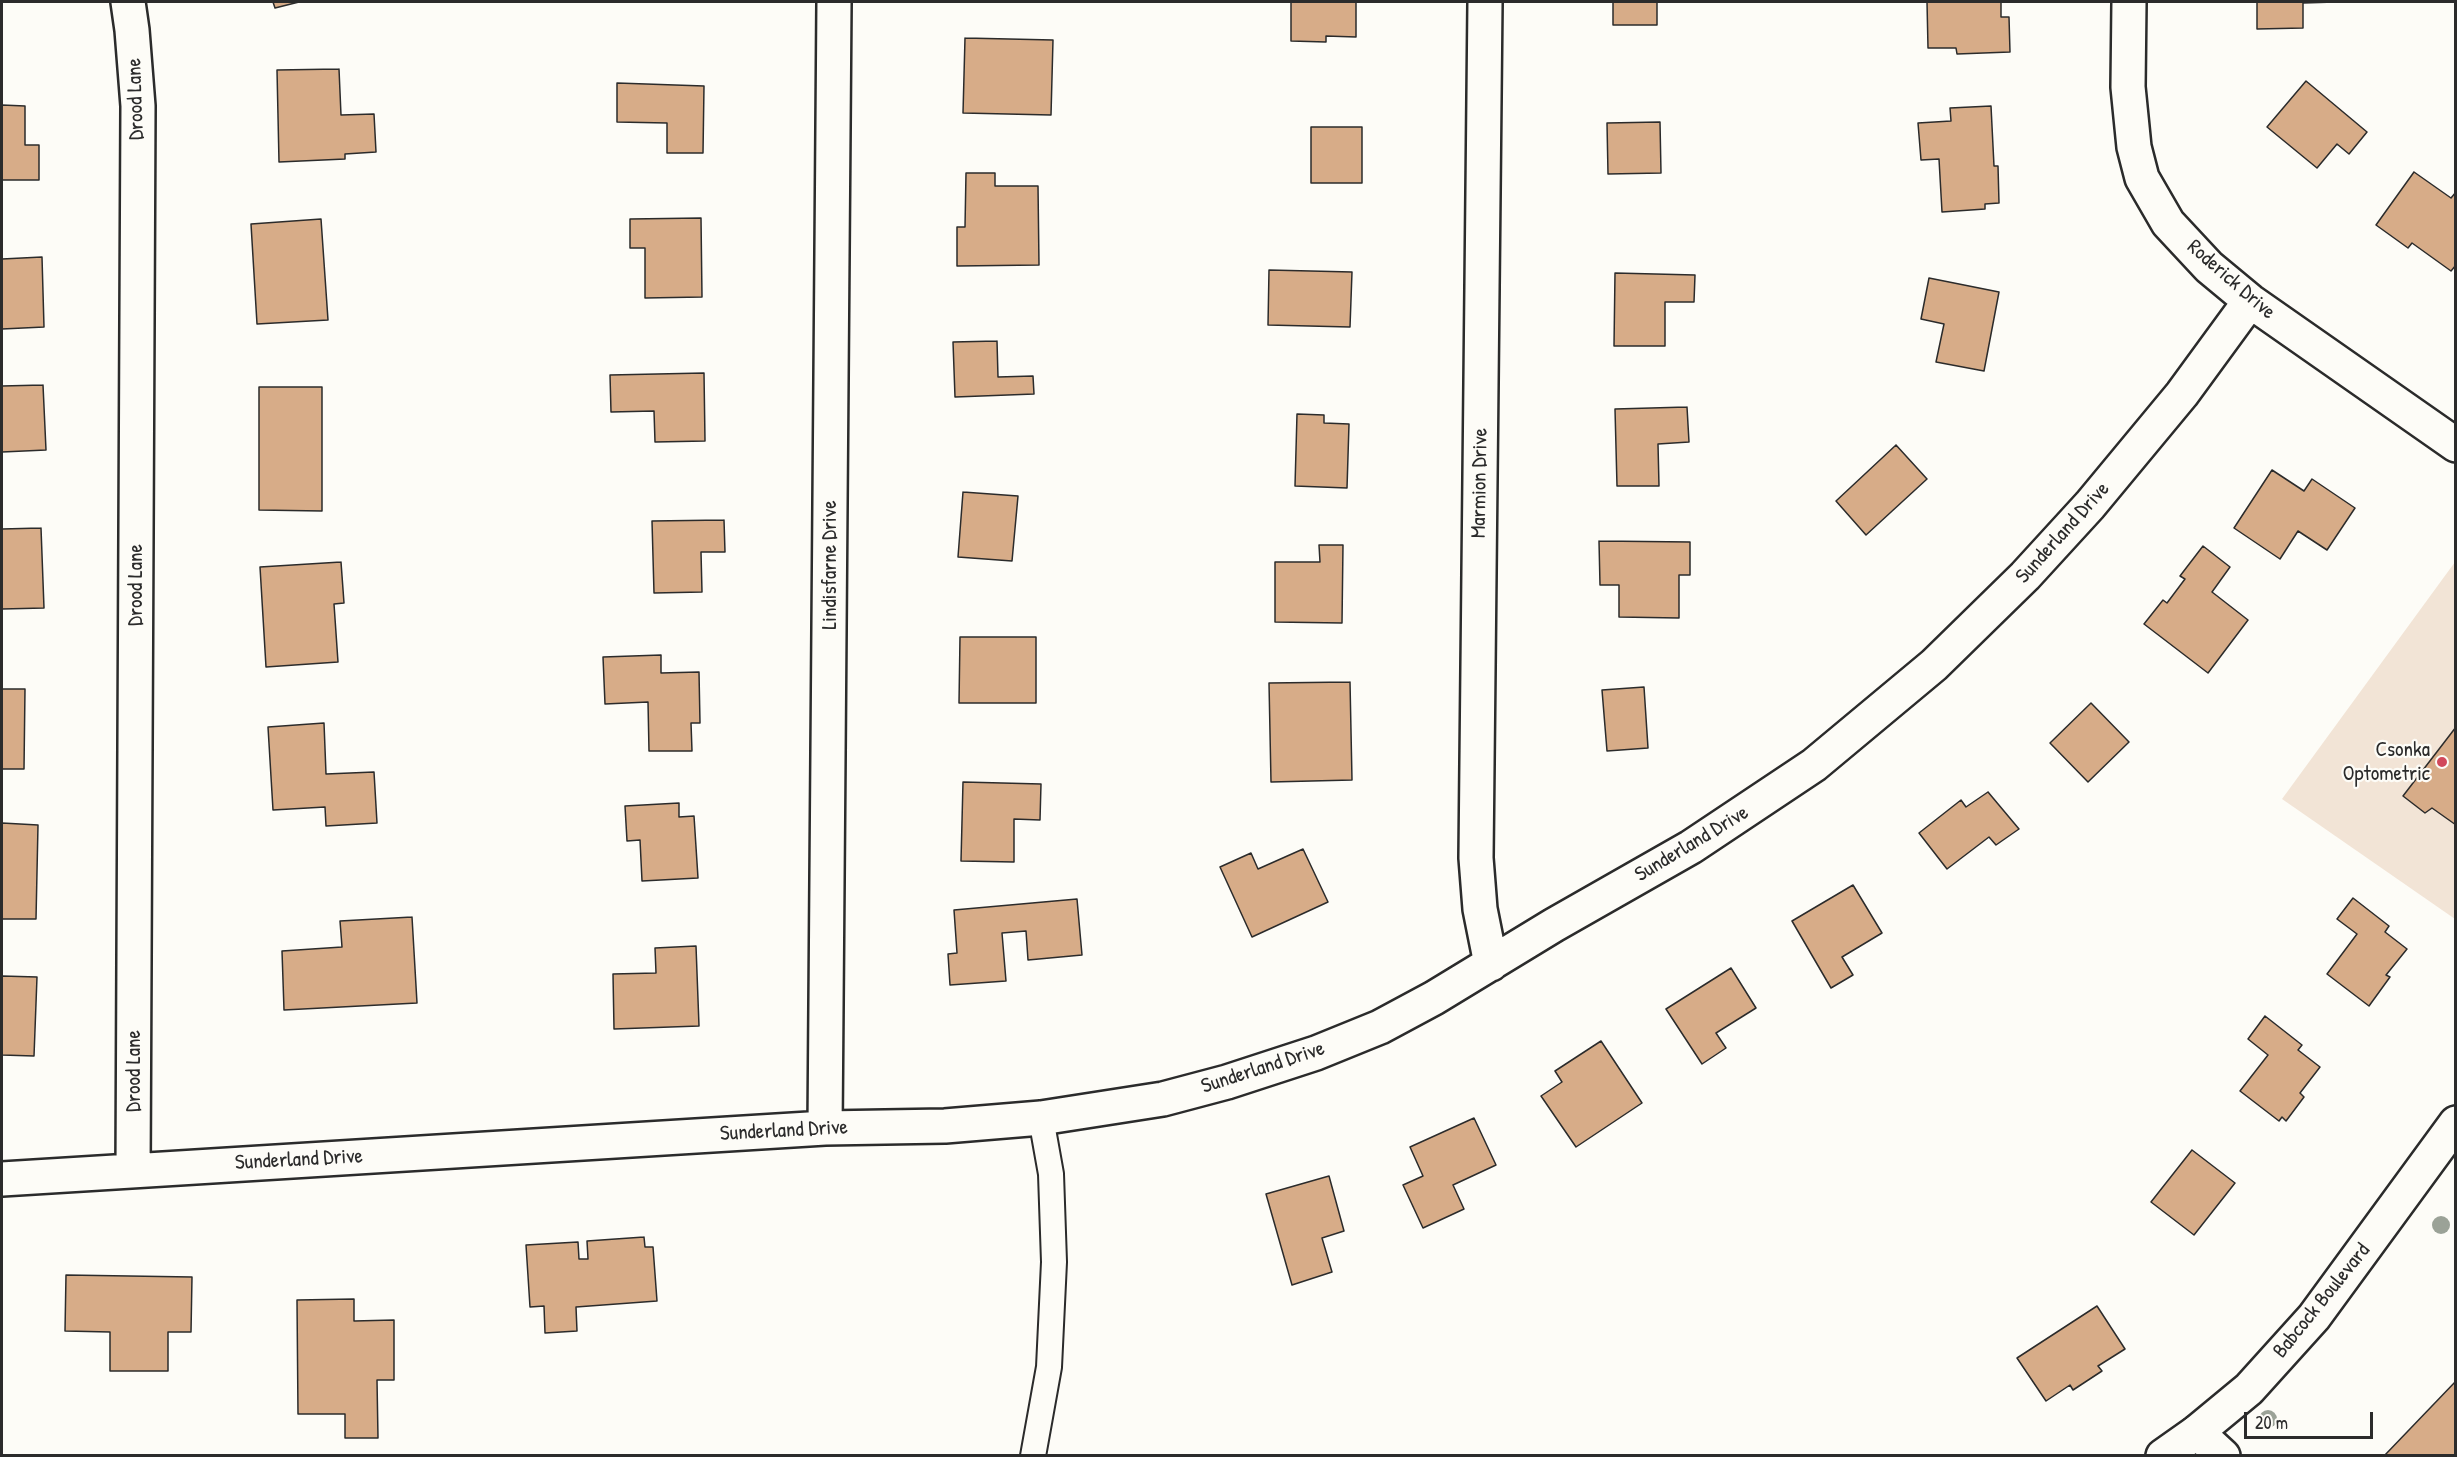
<!DOCTYPE html>
<style>
body{margin:0}
#map{position:relative;width:2457px;height:1457px;overflow:hidden;background:#fdfcf7;font-family:"Patrick Hand",sans-serif}
canvas{display:block}
.frame{position:absolute;inset:0;border:3px solid #2b2b2b;pointer-events:none}
.scale{position:absolute;left:2244px;top:1412px;width:129px;height:27px;box-sizing:border-box;border:3px solid #2b2b2b;border-top:0;padding-left:8px;font-size:18px;line-height:21px;white-space:nowrap;color:#2b2b2b;-webkit-text-stroke:4px #fdfcf7;paint-order:stroke}
</style>
<div id="map">
<canvas width="2457" height="1457"></canvas>
<div class="frame"></div>
<div class="scale">20 m</div>
</div>
<script>
const c = document.querySelector('canvas').getContext('2d');
c.lineJoin = 'round';
function fill(path, color) { c.fillStyle = color; c.fill(path, 'evenodd'); }
const toPath = rows => new Path2D(rows.map(r => 'M' + r).join(''));
function stroke(path, color, width, dash) { c.strokeStyle = color; c.lineWidth = width; c.lineCap = dash ? 'butt' : 'round'; c.setLineDash(dash || []); c.stroke(path); }
function drawText(font, color, halo, rows, align = 'center') {
  c.font = font + ' "Patrick Hand",sans-serif'; c.lineWidth = 4.5; c.setLineDash([]); c.textBaseline = 'middle'; c.strokeStyle = halo; c.fillStyle = color; for (const [text, x, y, turn = 0] of rows) {
    c.save(); c.translate(x, y); c.rotate((+turn || 0) * Math.PI / 180); c.textAlign = isNaN(turn) ? turn : align; if (halo) c.strokeText(text, 0, 0); c.fillText(text, 0, 0); c.restore();
  }
}
fill(toPath([
 [2455,562,2455,919,2282,799]
]), '#f2e4d6');
const building = toPath([
 [273,2,299,2,275,8,273,2],
 [1291,2,1356,2,1356,37,1326,36,1326,42,1291,41,1291,2],
 [1613,2,1657,2,1657,25,1613,25,1613,2],
 [1927,2,2001,2,2001,17,2009,17,2010,52,1957,54,1956,48,1928,48,1927,2],
 [2257,2,2335,2,2303,3,2303,28,2257,29,2257,2],
 [965,38,1053,40,1051,115,963,113,965,38],
 [339,69,341,115,374,114,376,152,345,154,345,159,279,162,277,70,339,69],
 [2306,81,2367,132,2349,154,2337,144,2317,168,2267,127,2306,81],
 [617,83,704,86,703,153,667,153,667,123,617,122,617,83],
 [2,105,25,106,25,145,39,145,39,180,2,180,2,105],
 [1991,106,1994,166,1998,166,1999,203,1985,204,1985,209,1942,212,1939,159,1921,160,1918,123,1951,121,1950,108,1991,106],
 [1660,122,1661,173,1608,174,1607,123,1660,122],
 [1311,127,1362,127,1362,183,1311,183,1311,127],
 [2414,172,2451,198,2456,192,2456,265,2451,271,2412,243,2408,248,2376,225,2414,172],
 [966,173,995,173,995,186,1038,186,1039,265,957,266,957,227,965,227,966,173],
 [701,218,702,297,645,298,645,248,630,248,630,219,701,218],
 [321,219,328,320,257,324,251,224,321,219],
 [42,257,44,327,2,329,2,259,42,257],
 [1269,270,1352,272,1350,327,1268,325,1269,270],
 [1615,273,1695,275,1694,302,1665,302,1665,346,1614,346,1615,273],
 [1929,278,1999,292,1984,371,1936,362,1944,324,1921,319,1929,278],
 [997,341,998,377,1033,376,1034,394,955,397,953,342,997,341],
 [704,373,705,441,655,442,654,411,611,412,610,375,704,373],
 [43,385,46,450,2,452,2,386,43,385],
 [259,387,322,387,322,511,259,510,259,387],
 [1687,407,1689,442,1658,444,1659,486,1617,486,1615,409,1687,407],
 [1297,414,1324,415,1324,423,1349,424,1347,488,1295,486,1297,414],
 [1896,445,1927,479,1866,535,1836,501,1896,445],
 [2272,470,2304,491,2312,479,2355,508,2327,550,2298,531,2280,559,2234,528,2272,470],
 [963,492,1018,496,1012,561,958,557,963,492],
 [724,520,725,552,701,552,702,592,654,593,652,521,724,520],
 [41,528,44,608,2,609,2,529,41,528],
 [1599,541,1690,542,1690,575,1679,575,1679,618,1619,617,1619,585,1600,585,1599,541],
 [1319,545,1343,545,1342,623,1275,622,1275,562,1320,562,1319,545],
 [2203,546,2230,567,2212,592,2248,620,2208,673,2144,624,2163,600,2167,603,2185,579,2180,576,2203,546],
 [341,562,344,603,334,604,338,662,266,667,260,567,341,562],
 [960,637,1036,637,1036,703,959,703,960,637],
 [661,655,661,673,699,672,700,723,691,723,692,751,649,751,648,702,605,704,603,657,661,655],
 [1350,682,1352,780,1271,782,1269,683,1350,682],
 [1644,687,1648,748,1607,751,1602,690,1644,687],
 [2,689,25,689,24,769,2,769,2,689],
 [2091,703,2129,742,2088,782,2050,743,2091,703],
 [324,723,326,774,374,772,377,823,326,826,325,807,273,810,268,727,324,723],
 [2456,727,2456,825,2432,808,2425,813,2403,796,2456,727],
 [963,782,1041,784,1040,820,1014,819,1014,862,961,861,963,782],
 [1988,792,2019,829,1996,845,1989,837,1947,869,1919,833,1961,800,1966,807,1988,792],
 [679,803,679,817,694,816,698,878,642,881,640,840,627,841,625,806,679,803],
 [2,823,38,825,36,919,2,919,2,823],
 [1303,849,1328,902,1252,937,1220,867,1251,853,1258,869,1303,849],
 [1853,885,1882,933,1842,957,1853,975,1831,988,1792,921,1853,885],
 [2353,898,2389,926,2385,932,2407,949,2386,975,2390,977,2369,1006,2327,974,2357,934,2337,919,2353,898],
 [1077,899,1082,955,1028,960,1026,931,1002,933,1006,981,950,985,948,954,957,953,954,910,1077,899],
 [412,917,417,1003,284,1010,282,951,342,947,340,921,412,917],
 [696,946,699,1026,614,1029,613,974,656,973,655,948,696,946],
 [1731,968,1756,1008,1716,1033,1726,1048,1702,1064,1666,1009,1731,968],
 [2,976,37,977,34,1056,2,1055,2,976],
 [2265,1016,2302,1045,2298,1050,2320,1067,2300,1093,2304,1097,2286,1121,2282,1117,2279,1121,2240,1091,2268,1055,2248,1039,2265,1016],
 [1601,1041,1642,1103,1576,1147,1541,1096,1562,1082,1555,1071,1601,1041],
 [1474,1118,1496,1165,1453,1185,1464,1209,1423,1228,1403,1185,1423,1176,1410,1147,1474,1118],
 [2192,1150,2235,1183,2194,1235,2151,1202,2192,1150],
 [1329,1176,1344,1231,1322,1238,1332,1272,1292,1285,1266,1194,1329,1176],
 [644,1237,645,1247,653,1247,657,1301,576,1307,577,1331,545,1333,544,1306,530,1307,526,1245,578,1242,579,1259,588,1259,587,1241,644,1237],
 [66,1275,192,1277,191,1332,168,1332,168,1371,110,1371,110,1332,65,1331,66,1275],
 [354,1299,354,1321,394,1320,394,1380,377,1380,378,1438,345,1438,345,1414,298,1414,297,1300,354,1299],
 [2097,1306,2125,1349,2098,1366,2102,1371,2073,1390,2070,1385,2046,1401,2017,1358,2097,1306],
 [2456,1381,2456,1456,2384,1456,2456,1381]
]);
fill(building, '#d7ac88');
stroke(building, '#2b2b2b', 1.5);
const lane = toPath([
 [1033,1456,1049,1367,1054,1262,1051,1174,1041,1118]
]);
const street = toPath([
 [128,2,132,30,138,106,133,1170],
 [1485,2,1476,858,1480,909,1491,964],
 [2129,2,2128,87,2134,147,2142,178,2168,223,2209,267,2250,301,2456,445],
 [825,1128,834,2],
 [2,1179,825,1128,945,1126,1041,1118,1163,1099,1227,1082,1316,1053,1380,1027,1434,998,1554,925,1691,847,1814,765,1934,665,2025,576,2090,505,2182,394,2250,301],
 [2197,1432,2223,1456]
]);
const primary = toPath([
 [2163,1456,2197,1432,2249,1389,2314,1317,2456,1123]
]);
stroke(lane, '#2b2b2b', 28);
stroke(street, '#2b2b2b', 38);
stroke(primary, '#2b2b2b', 38);
stroke(lane, '#fdfcf7', 24);
stroke(street, '#fdfcf7', 33);
stroke(primary, '#fdfcf7', 33);
c.fillStyle = '#9ba297';
for (const [x, y] of [
 [2441,1225],
 [2268,1419]
]) { c.beginPath(); c.arc(x, y, 9, 0, 2 * Math.PI); c.fill(); }
for (const [x, y, r, color] of [
 [2442,762,6,"#d1495b"]
]) { const dot = new Path2D(); dot.arc(x, y, r, 0, 2 * Math.PI); c.fillStyle = color; c.fill(dot); stroke(dot, '#fdfcf7', 2); }
drawText('21px', '#2b2b2b', '#fdfcf7', [
 ["Drood Lane",136,99,-92],
 ["Roderick Drive",2231,280,41],
 ["Marmion Drive",1480,483,-89],
 ["Sunderland Drive",2063,533,-48],
 ["Lindisfarne Drive",830,565,-90],
 ["Drood Lane",136,585,-90],
 ["Sunderland Drive",1692,844,-31],
 ["Sunderland Drive",1263,1068,-18],
 ["Drood Lane",134,1071,-90],
 ["Sunderland Drive",784,1131,-3],
 ["Sunderland Drive",299,1160,-3],
 ["Babcock Boulevard",2322,1301,-51]
]);
drawText('21px', '#2b2b2b', '#fdfcf7', [
 ["Csonka",2430,750],
 ["Optometric",2430,774]
], 'right');
</script>
